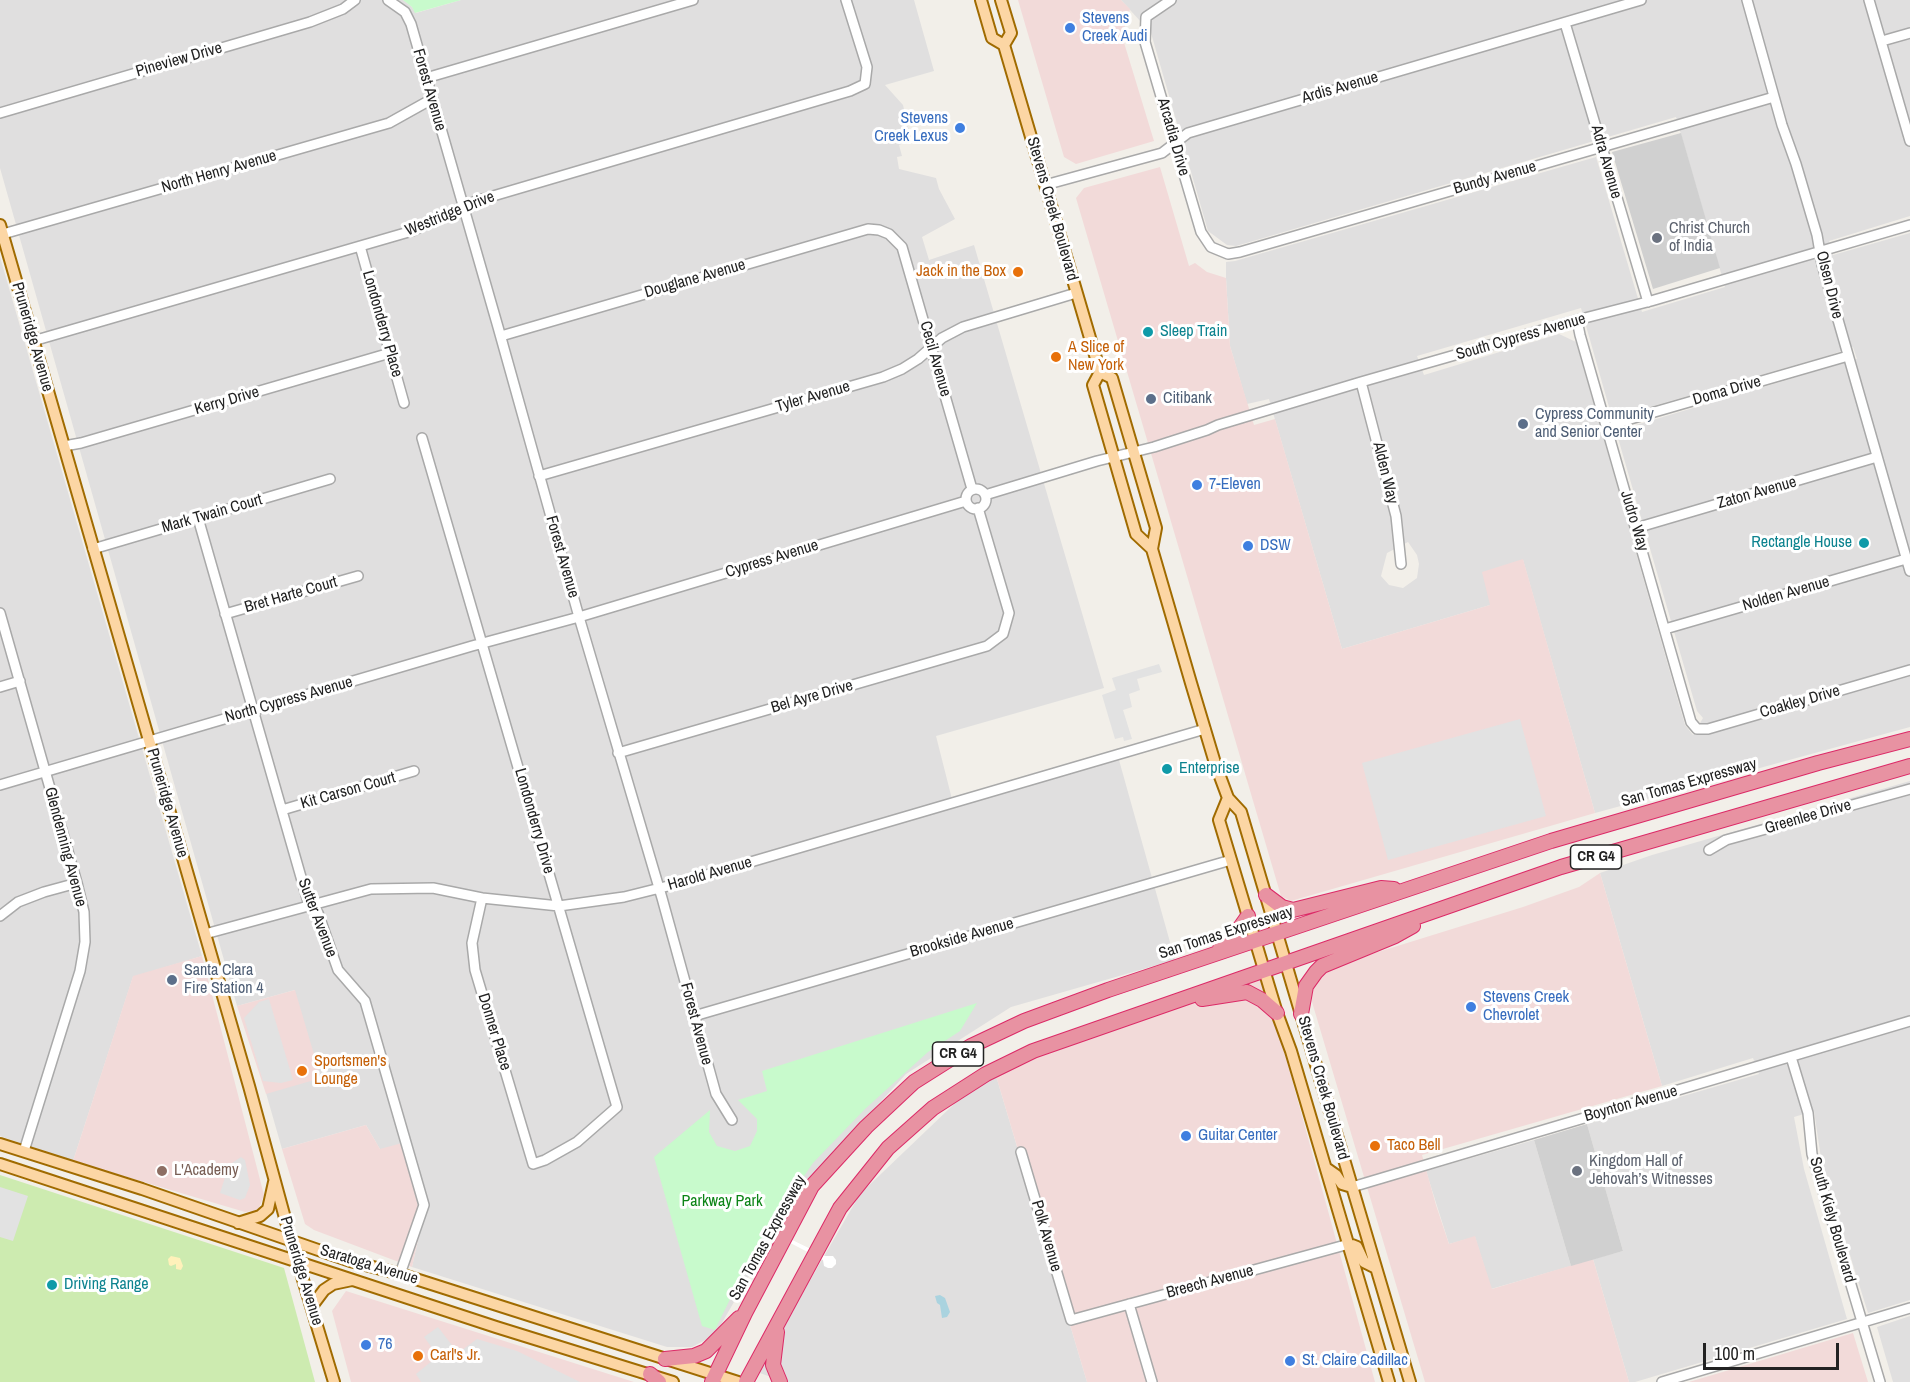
<!DOCTYPE html>
<meta charset="utf-8">
<style>
body{margin:0}
#map{position:relative;width:1910px;height:1382px;overflow:hidden;background:#f2efe9;font-family:"Archivo Narrow",sans-serif}
canvas{display:block}
.scale{position:absolute;left:1703px;top:1343px;width:136px;height:27px;box-sizing:border-box;border:3px solid #222;border-top:0;padding-left:8px;font-size:18px;line-height:21px;white-space:nowrap;color:#222;-webkit-text-stroke:4px #fff;paint-order:stroke}
</style>
<div id="map">
<canvas width="1910" height="1382"></canvas>
<div class="scale">100 m</div>
</div>
<script>
const c = document.querySelector('canvas').getContext('2d');
c.lineJoin = 'round';
function fill(path, color) { c.fillStyle = color; c.fill(path, 'evenodd'); }
const toPath = rows => new Path2D(rows.map(r => 'M' + r).join(''));
function stroke(path, color, width, dash) { c.strokeStyle = color; c.lineWidth = width; c.lineCap = dash ? 'butt' : 'round'; c.setLineDash(dash || []); c.stroke(path); }
function drawText(font, color, halo, rows, align = 'center') {
  c.font = font + ' "Archivo Narrow",sans-serif'; c.lineWidth = 6; c.setLineDash([]); c.textBaseline = 'middle'; c.strokeStyle = halo; c.fillStyle = color; for (const [text, x, y, turn = 0] of rows) {
    c.save(); c.translate(x, y); c.rotate((+turn || 0) * Math.PI / 180); c.textAlign = isNaN(turn) ? turn : align; if (halo) c.strokeText(text, 0, 0); c.fillText(text, 0, 0); c.restore();
  }
}
fill(toPath([
 [0,0,403,0,412,7,416,13,461,0,914,0,934,71,885,85,903,105,911,140,899,145,902,156,897,157,899,169,936,178,939,189,955,219,922,237,929,260,974,245,1104,688,936,736,954,807,1119,760,1175,960,1011,1007,906,1074,796,1194,715,1335,692,1347,667,1347,412,1267,422,1222,366,1125,282,1149,266,1093,295,990,237,1006,0,168],
 [1121,0,1910,0,1910,216,1829,241,1833,255,1910,233,1910,727,1595,813,1523,560,1490,605,1342,649,1269,399,1247,404,1230,346,1226,278,1226,262,1235,261,1596,157,1642,312,1725,287,1676,117,1236,246,1227,245,1208,231,1151,33],
 [1581,308,1609,407,1622,415,1830,355,1853,347,1857,359,1616,431,1697,711,1703,718,1693,735,1685,725,1576,342,1559,334,1424,375,1417,356],
 [1408,542,1417,555,1419,564,1417,578,1403,588,1389,585,1381,576,1387,553],
 [0,257,202,956,133,977,73,1161,0,1136],
 [1910,781,1910,1300,1868,1313,1822,1165,1814,1111,1794,1117,1804,1169,1847,1319,1635,1382,1629,1382,1593,1259,1623,1251,1587,1124,1759,1074,1753,1058,1662,1086,1600,873,1652,855],
 [994,1069,1087,1382,785,1382,757,1372,860,1194,951,1107],
 [1534,1140,1571,1266,1491,1289,1475,1237,1449,1244,1426,1171],
 [1910,1316,1910,1382,1893,1382,1877,1327]
]), '#e0dfdf');
fill(toPath([
 [1018,0,1121,0,1130,9,1122,36,1154,141,1076,164,1064,157],
 [1160,167,1189,266,1195,263,1207,272,1226,278,1230,346,1254,425,1275,419,1342,649,1490,605,1482,572,1523,559,1595,813,1291,901,1281,896,1076,198,1084,188],
 [1600,873,1662,1086,1422,1155,1436,1205,1449,1244,1475,1236,1492,1289,1593,1259,1629,1382,1425,1382,1304,975,1523,907,1579,887],
 [202,956,264,1195,259,1208,253,1211,245,1212,73,1161,133,976],
 [1263,974,1375,1382,1087,1382,994,1069],
 [295,990,321,1078,266,1094,237,1006],
 [366,1125,380,1149,402,1143,422,1222,412,1267,314,1230,305,1224,282,1149],
 [346,1291,634,1382,351,1382,332,1311],
 [1853,1333,1868,1382,1689,1382]
]), '#f2dad9');
fill(toPath([
 [1681,133,1720,268,1653,289,1612,152],
 [1587,1124,1623,1251,1571,1266,1534,1140]
]), '#d0d0d0');
fill(toPath([
 [0,1175,284,1268,315,1382,0,1382]
]), '#cdebb0');
fill(toPath([
 [171,1256,180,1258,183,1266,181,1270,176,1269,176,1264,171,1266,169,1265,168,1259]
]), '#fff1ba');
fill(toPath([
 [403,0,461,0,415,13,412,7],
 [977,1003,960,1031,928,1052,865,1109,813,1163,756,1246,715,1330,702,1326,654,1157,710,1110,709,1132,717,1146,735,1151,750,1146,757,1131,757,1119,738,1100,767,1091,762,1071]
]), '#c8facc');
fill(toPath([
 [1159,664,1162,672,1137,679,1140,690,1129,694,1132,707,1123,710,1132,739,1124,741,1123,737,1115,739,1102,695,1116,690,1112,678],
 [1520,719,1546,816,1388,860,1362,763],
 [269,999,293,1080,281,1083,263,1081,244,1018,259,1002],
 [241,1157,245,1160,250,1185,245,1198,240,1200,220,1193,229,1165],
 [0,1187,28,1196,13,1241,0,1237],
 [438,1327,458,1353,477,1339,517,1351,580,1382,421,1382,416,1374,438,1356,424,1337]
]), '#e2e2e2');
fill(toPath([
 [940,1295,945,1298,950,1312,947,1317,942,1318,940,1305,937,1303,935,1296]
]), '#aad3df');
fill(toPath([
 [771,1224,773,1225,776,1232,825,1256,833,1256,836,1260,836,1264,832,1268,828,1268,824,1266,823,1260,775,1235,767,1237,763,1230,765,1227]
]), '#fff');
const minor = toPath([
 [388,0,405,12,411,24,498,327,579,617,662,898,716,1094,732,1120],
 [1171,0,1146,17,1145,42,1201,232,1211,247,1228,254,1240,252,1774,97],
 [1747,0,1782,125,1796,164,1817,235,1822,264,1910,571],
 [1869,0,1910,141],
 [1565,23,1648,302],
 [1882,41,1910,33],
 [426,78,693,0],
 [0,113,310,22,343,9,355,0],
 [1045,185,1162,153,1188,133,1641,0],
 [3,234,389,123,432,99],
 [360,246,404,403],
 [1577,320,1580,335,1691,722,1697,729,1708,729,1910,670],
 [501,336,868,229,879,230,889,234,902,247,972,489],
 [33,341,412,231,476,201,850,91,865,84,867,67,846,0],
 [1361,382,1396,516,1401,564],
 [1608,429,1620,422,1848,356],
 [422,438,617,1107,577,1142,545,1160,533,1164,475,970,472,943,482,898],
 [64,446,81,443,390,353],
 [539,476,883,377,902,369,918,359,942,338,963,327,1076,293],
 '966 499a10 10 0 1 1 20 0a10 10 0 1 1-20 0Z',
 [985,495,1097,461,1154,447,1207,430,1218,425,1361,382,1577,320,1651,301,1910,225],
 [198,518,309,905,318,913,338,970,365,1001,424,1205,400,1274],
 [1636,528,1877,457],
 [93,549,330,479],
 [0,613,77,883,84,912,85,942,80,971,24,1151],
 [225,614,358,576],
 [1665,629,1906,559],
 [0,687,20,681],
 [618,753,987,646,1003,634,1009,613,978,508],
 [0,785,472,646,579,617,966,501],
 [282,810,414,771],
 [1709,850,1726,840,1910,789],
 [0,916,18,902,44,892,77,883],
 [205,934,371,889,433,888,482,898,559,906,624,897,672,885,1205,729],
 [694,1016,1231,860],
 [1791,1057,1808,1113,1812,1154,1880,1382],
 [1021,1152,1071,1320,1349,1244],
 [1352,1187,1910,1021],
 [1129,1304,1152,1382],
 [1662,1382,1910,1308]
]);
const major = toPath([
 [981,0,992,38,1004,45,1100,372,1093,385,1136,534,1152,549],
 [1001,0,1011,33,1004,45],
 [0,225,249,1086,291,1240,334,1382],
 [1100,372,1112,378,1156,528,1152,549,1191,683,1215,763,1228,798,1241,812,1410,1382],
 [1228,798,1219,820,1277,1013,1291,1051,1389,1382],
 [0,1144,142,1189,350,1261,400,1274,738,1382],
 [0,1164,496,1327,673,1382],
 [1326,1168,1336,1175,1342,1184,1352,1187],
 [238,1223,260,1216,268,1209,274,1182],
 [1352,1245,1357,1247,1364,1262,1376,1268],
 [312,1306,324,1290,333,1284,352,1280]
]);
const highway = toPath([
 [1266,895,1282,907,1293,910,1381,888,1394,889],
 [1220,948,1234,936,1248,916],
 [1202,999,1247,992,1262,1000,1277,1013],
 [1301,1014,1306,986,1316,972,1322,966,1395,936,1413,926],
 [777,1332,773,1365,780,1382],
 [665,1359,694,1356,706,1351,739,1318],
 [650,1374,659,1382],
 [712,1382,745,1313,812,1186,866,1127,914,1082,971,1046,1024,1021,1108,990,1551,841,1818,763,1910,739],
 [746,1382,840,1208,888,1148,933,1108,986,1074,1033,1051,1561,867,1910,766]
]);
stroke(minor, '#a9a9a9', 12);
stroke(major, '#a06b00', 14);
stroke(highway, '#dc2a67', 16);
stroke(minor, '#fff', 9);
stroke(major, '#fcd6a4', 10);
stroke(highway, '#e892a2', 14);
for (const [x, y, r, color] of [
 [1070,28,6,"#3f7fe0"],
 [960,128,6,"#3f7fe0"],
 [1657,238,6,"#6b7280"],
 [1018,272,6,"#e8710a"],
 [1148,332,6,"#0f9aa8"],
 [1056,357,6,"#e8710a"],
 [1151,399,6,"#5c6f8a"],
 [1523,424,6,"#5c6f8a"],
 [1197,485,6,"#3f7fe0"],
 [1864,543,6,"#0f9aa8"],
 [1248,546,6,"#3f7fe0"],
 [1167,769,6,"#0f9aa8"],
 [172,980,6,"#5c6f8a"],
 [1471,1007,6,"#3f7fe0"],
 [302,1071,6,"#e8710a"],
 [1186,1136,6,"#3f7fe0"],
 [1375,1146,6,"#e8710a"],
 [162,1171,6,"#8d6e63"],
 [1577,1171,6,"#6b7280"],
 [52,1285,6,"#0f9aa8"],
 [366,1345,6,"#3f7fe0"],
 [418,1356,6,"#e8710a"],
 [1290,1361,6,"#3f7fe0"]
]) { const dot = new Path2D(); dot.arc(x, y, r, 0, 2 * Math.PI); c.fillStyle = color; c.fill(dot); stroke(dot, '#fff', 2); }
for (const [x, y, w] of [
 [1596,857,51],
 [958,1054,51]
]) { const box = new Path2D(); box.roundRect(x - w / 2, y - 12, w, 24, 4.5); c.fillStyle = '#fff'; c.fill(box); stroke(box, '#222', 1.5); }
drawText('bold 15px', '#222', null, [
 ["CR G4",1596,857],
 ["CR G4",958,1054]
]);
drawText('16px', '#366cbe', '#fff', [
 ["Stevens",1082,19],
 ["Creek Audi",1082,37],
 ["Stevens",948,119,"right"],
 ["Creek Lexus",948,137,"right"],
 ["7-Eleven",1209,485],
 ["DSW",1260,546],
 ["Stevens Creek",1483,998],
 ["Chevrolet",1483,1016],
 ["Guitar Center",1198,1136],
 ["76",378,1345],
 ["St. Claire Cadillac",1302,1361]
], 'left');
drawText('16px', '#222', '#fff', [
 ["Pineview Drive",179,60,-16],
 ["Ardis Avenue",1340,88,-16],
 ["Forest Avenue",429,90,74],
 ["Arcadia Drive",1173,137,74],
 ["Adra Avenue",1606,162,74],
 ["North Henry Avenue",219,172,-16],
 ["Bundy Avenue",1495,178,-16],
 ["Stevens Creek Boulevard",1052,209,74],
 ["Westridge Drive",450,214,-22],
 ["Douglane Avenue",695,279,-16],
 ["Olsen Drive",1829,285,76],
 ["Londonderry Place",382,324,74],
 ["Pruneridge Avenue",32,337,74],
 ["South Cypress Avenue",1521,337,-16],
 ["Cecil Avenue",935,359,74],
 ["Doma Drive",1727,391,-16],
 ["Tyler Avenue",813,397,-16],
 ["Kerry Drive",227,401,-16],
 ["Alden Way",1385,473,76],
 ["Zaton Avenue",1757,493,-16],
 ["Mark Twain Court",212,514,-16],
 ["Judro Way",1634,521,73],
 ["Forest Avenue",562,557,74],
 ["Cypress Avenue",772,559,-17],
 ["Nolden Avenue",1786,594,-16],
 ["Bret Harte Court",291,595,-16],
 ["Bel Ayre Drive",812,697,-16],
 ["North Cypress Avenue",289,700,-16],
 ["Coakley Drive",1800,702,-16],
 ["San Tomas Expressway",1689,783,-16],
 ["Kit Carson Court",348,791,-16],
 ["Pruneridge Avenue",167,803,74],
 ["Greenlee Drive",1808,817,-16],
 ["Londonderry Drive",534,821,74],
 ["Glendenning Avenue",65,847,75],
 ["Harold Avenue",710,874,-16],
 ["Sutter Avenue",317,918,69],
 ["San Tomas Expressway",1226,933,-18],
 ["Brookside Avenue",962,938,-16],
 ["Forest Avenue",696,1024,75],
 ["Donner Place",494,1032,73],
 ["Stevens Creek Boulevard",1323,1088,74],
 ["Boynton Avenue",1631,1104,-16],
 ["South Kiely Boulevard",1832,1220,74],
 ["Polk Avenue",1046,1236,74],
 ["San Tomas Expressway",768,1238,-61],
 ["Saratoga Avenue",369,1265,17],
 ["Pruneridge Avenue",301,1271,73],
 ["Breech Avenue",1210,1282,-15]
]);
drawText('16px', '#5b616d', '#fff', [
 ["Christ Church",1669,229],
 ["of India",1669,247],
 ["Kingdom Hall of",1589,1162],
 ["Jehovah’s Witnesses",1589,1180]
], 'left');
drawText('16px', '#c56008', '#fff', [
 ["Jack in the Box",1006,272,"right"],
 ["A Slice of",1068,348],
 ["New York",1068,366],
 ["Sportsmen's",314,1062],
 ["Lounge",314,1080],
 ["Taco Bell",1387,1146],
 ["Carl's Jr.",430,1356]
], 'left');
drawText('16px', '#0d838f', '#fff', [
 ["Sleep Train",1160,332],
 ["Rectangle House",1852,543,"right"],
 ["Enterprise",1179,769],
 ["Driving Range",64,1285]
], 'left');
drawText('16px', '#4e5e75', '#fff', [
 ["Citibank",1163,399],
 ["Cypress Community",1535,415],
 ["and Senior Center",1535,433],
 ["Santa Clara",184,971],
 ["Fire Station 4",184,989]
], 'left');
drawText('16px', '#785e54', '#fff', [
 ["L'Academy",174,1171]
], 'left');
drawText('16px', '#0c8416', '#fff', [
 ["Parkway Park",722,1202]
]);
</script>
